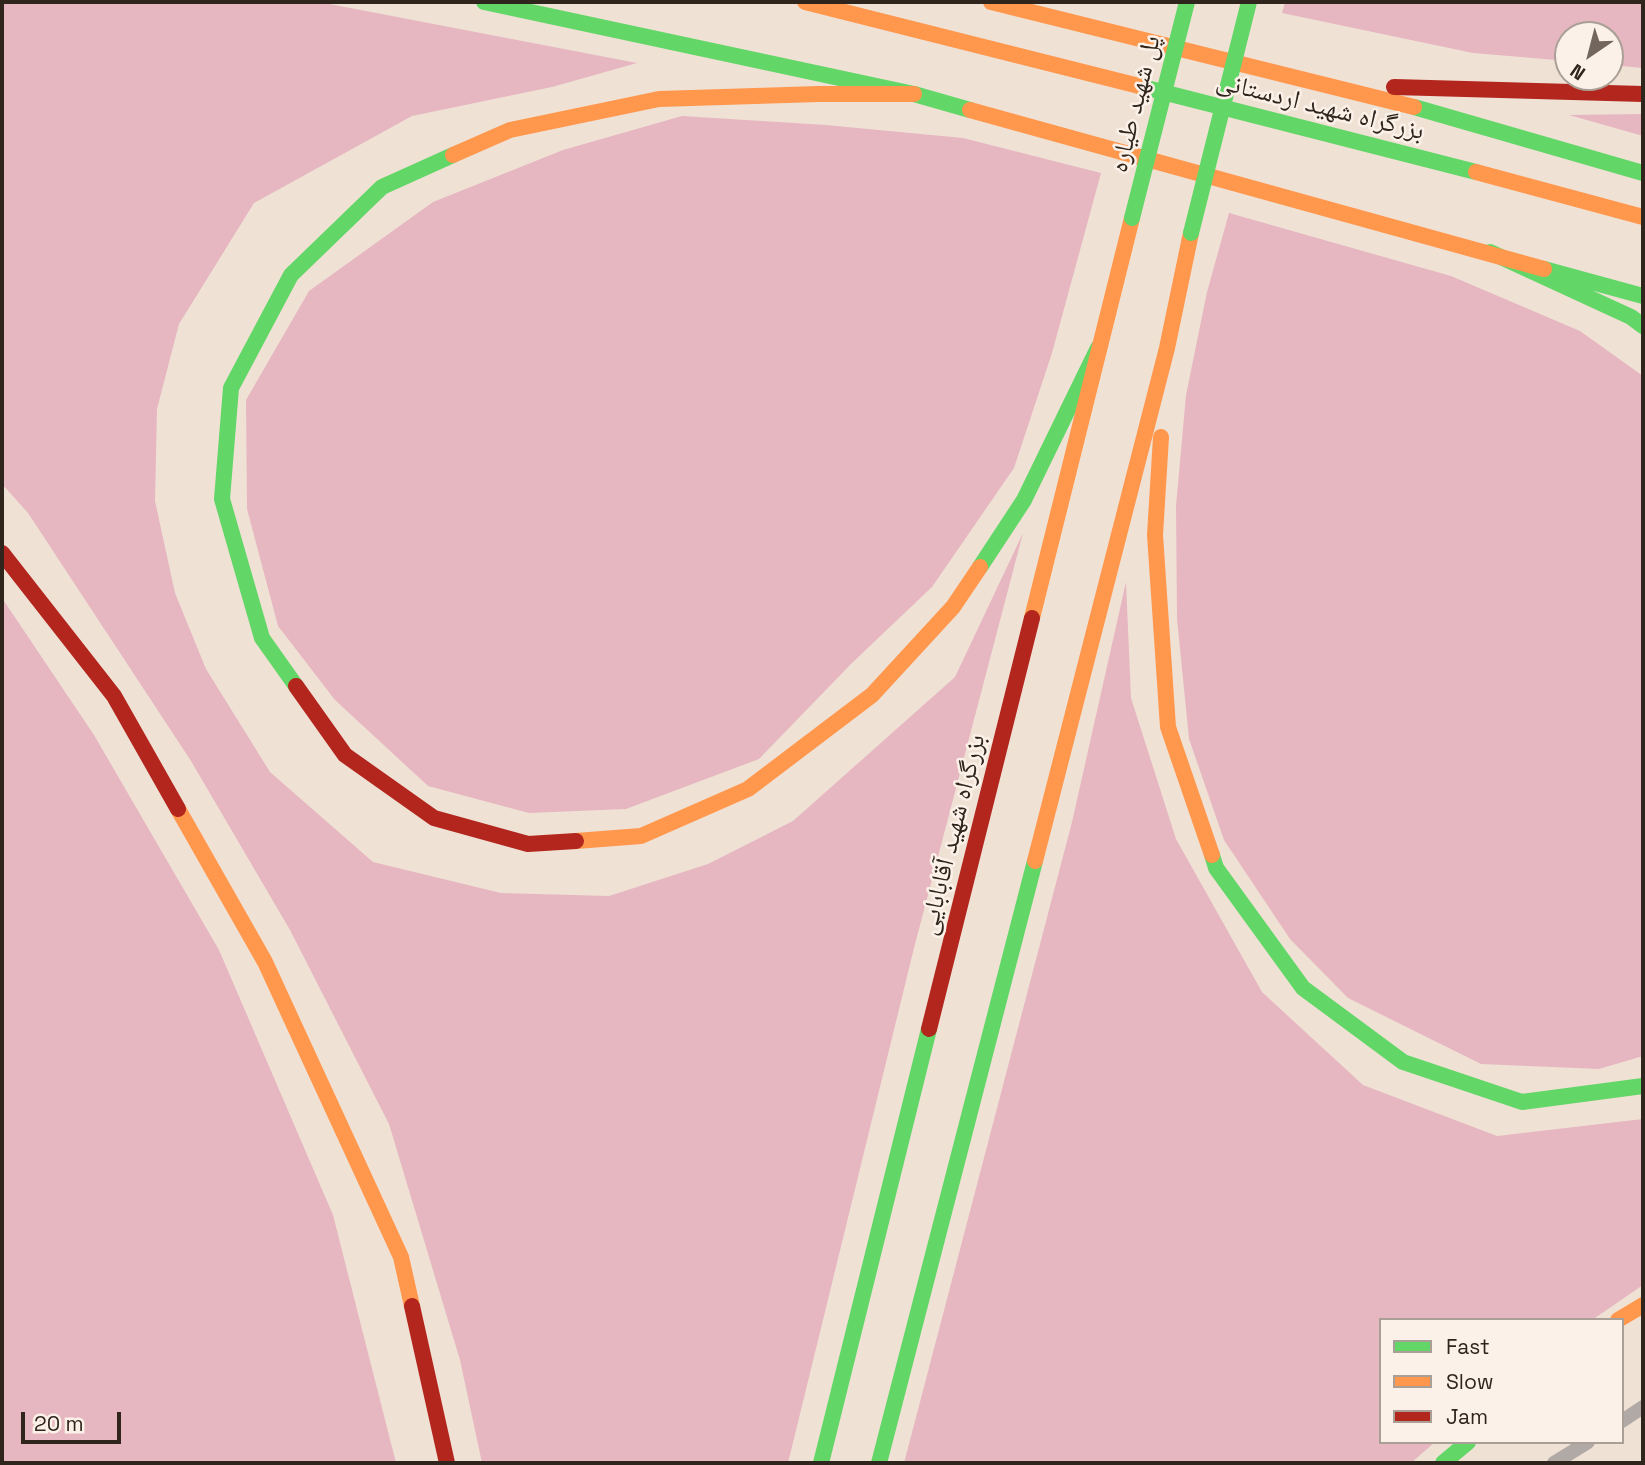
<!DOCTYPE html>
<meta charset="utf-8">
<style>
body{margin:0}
#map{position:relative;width:1645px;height:1465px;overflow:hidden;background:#f0e1d5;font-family:"Space Grotesk",sans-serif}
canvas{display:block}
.frame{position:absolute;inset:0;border:4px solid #2f251c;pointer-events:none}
.legend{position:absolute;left:1379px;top:1318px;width:245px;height:126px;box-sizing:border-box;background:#fcf1e8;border:2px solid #aa9f96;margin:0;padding:9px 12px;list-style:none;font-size:21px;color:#2f251c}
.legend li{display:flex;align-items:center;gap:14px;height:35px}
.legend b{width:35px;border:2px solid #aa9f96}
.north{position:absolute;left:1554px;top:21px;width:70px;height:70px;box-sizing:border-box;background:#fcf1e8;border:2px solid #aa9f96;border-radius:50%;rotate:215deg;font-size:19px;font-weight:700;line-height:28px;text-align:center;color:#2f251c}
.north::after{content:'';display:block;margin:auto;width:24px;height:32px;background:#73675d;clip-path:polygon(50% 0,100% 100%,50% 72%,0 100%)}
.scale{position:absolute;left:21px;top:1412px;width:100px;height:32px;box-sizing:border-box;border:4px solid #2f251c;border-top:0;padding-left:9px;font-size:21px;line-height:24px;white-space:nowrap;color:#2f251c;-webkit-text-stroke:5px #fcf1e8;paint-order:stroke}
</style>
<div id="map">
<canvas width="1645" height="1465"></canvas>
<div class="frame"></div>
<ul class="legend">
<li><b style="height:9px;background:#63d668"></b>Fast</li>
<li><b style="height:9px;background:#ff974d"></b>Slow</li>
<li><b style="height:9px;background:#b3261e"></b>Jam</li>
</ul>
<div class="north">N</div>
<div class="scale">20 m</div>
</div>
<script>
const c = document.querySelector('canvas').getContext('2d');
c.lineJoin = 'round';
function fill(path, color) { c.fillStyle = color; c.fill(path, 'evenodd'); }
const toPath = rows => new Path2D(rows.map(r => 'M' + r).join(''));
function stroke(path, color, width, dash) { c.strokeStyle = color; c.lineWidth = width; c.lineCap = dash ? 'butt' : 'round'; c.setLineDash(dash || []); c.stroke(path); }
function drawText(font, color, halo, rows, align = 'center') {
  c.font = font + ' "Space Grotesk","Noto Naskh Arabic",sans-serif'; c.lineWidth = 5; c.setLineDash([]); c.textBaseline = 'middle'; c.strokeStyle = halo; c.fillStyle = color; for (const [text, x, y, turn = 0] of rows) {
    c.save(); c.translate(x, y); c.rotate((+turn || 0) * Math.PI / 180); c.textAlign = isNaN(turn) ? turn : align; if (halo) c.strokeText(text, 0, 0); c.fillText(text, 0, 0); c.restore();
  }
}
fill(toPath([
 [2,2,319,2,637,63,552,87,412,116,254,203,179,324,157,409,155,501,175,593,206,669,270,772,373,862,501,893,609,896,708,864,793,821,955,677,1023,533,914,948,788,1463,482,1463,460,1360,389,1124,290,930,191,761,28,513,2,484],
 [1285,2,1643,2,1643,68,1610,65,1610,35,1568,35,1568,61,1473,53,1282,13],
 [1643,114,1643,136,1569,115],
 [682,116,826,125,963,138,1101,173,1052,353,1014,468,932,587,852,663,759,759,626,809,529,813,428,786,335,700,278,626,247,509,246,400,309,291,433,202,563,150],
 [1229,213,1451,276,1580,331,1643,376,1643,1056,1599,1069,1481,1064,1348,998,1290,939,1224,840,1189,739,1177,619,1176,506,1186,395,1207,292],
 [1126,582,1131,698,1176,839,1262,992,1363,1085,1497,1136,1643,1119,1643,1285,1592,1320,1381,1320,1381,1442,1435,1442,1411,1463,904,1463,1072,822],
 [2,598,94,735,219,950,333,1215,396,1463,2,1463]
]), '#e6b7c1');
stroke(toPath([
 [1622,1421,1643,1407],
 [1554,1463,1588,1442]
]), '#b0a9a6', 14);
stroke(toPath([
 [484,2,914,94,970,110],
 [1139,86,1476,172],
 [1414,107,1643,173],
 [1490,252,1631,317,1643,326],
 [1544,269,1643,296],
 [980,567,1024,500,1098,348],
 [296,686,262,638,222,499,231,388,291,275,382,187,453,155],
 [1212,855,1216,868,1303,988,1403,1062,1522,1102,1643,1086],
 [821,1463,929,1029],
 [879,1463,1035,861],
 [1443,1463,1468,1442]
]), '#63d668', 16);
stroke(toPath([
 [805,2,1139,86],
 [991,2,1414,107],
 [970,110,1544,269],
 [453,155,510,130,659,99,819,94,914,94],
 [1476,172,1643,217],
 [1161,437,1155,535,1168,727,1212,855],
 [1032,618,1132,218],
 [178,809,265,962,401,1257,412,1306],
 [576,841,641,836,748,789,872,695,953,607,980,567],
 [1035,861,1167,348,1191,233],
 [1618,1320,1643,1305]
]), '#ff974d', 16);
stroke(toPath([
 [1394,87,1643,94],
 [2,553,114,696,178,809],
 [296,686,345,755,434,818,528,844,576,841],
 [929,1029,1032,618],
 [412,1306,447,1463]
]), '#b3261e', 16);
stroke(toPath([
 [1132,218,1187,2],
 [1191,233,1249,2]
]), '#63d668', 16);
drawText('26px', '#2f251c', '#fcf1e8', [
 ["پل شهید طیاره",1136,104,-76],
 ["بزرگراه شهید اردستانی",1320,107,14],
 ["بزرگراه شهید آقابابایی",953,835,-76]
]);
</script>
